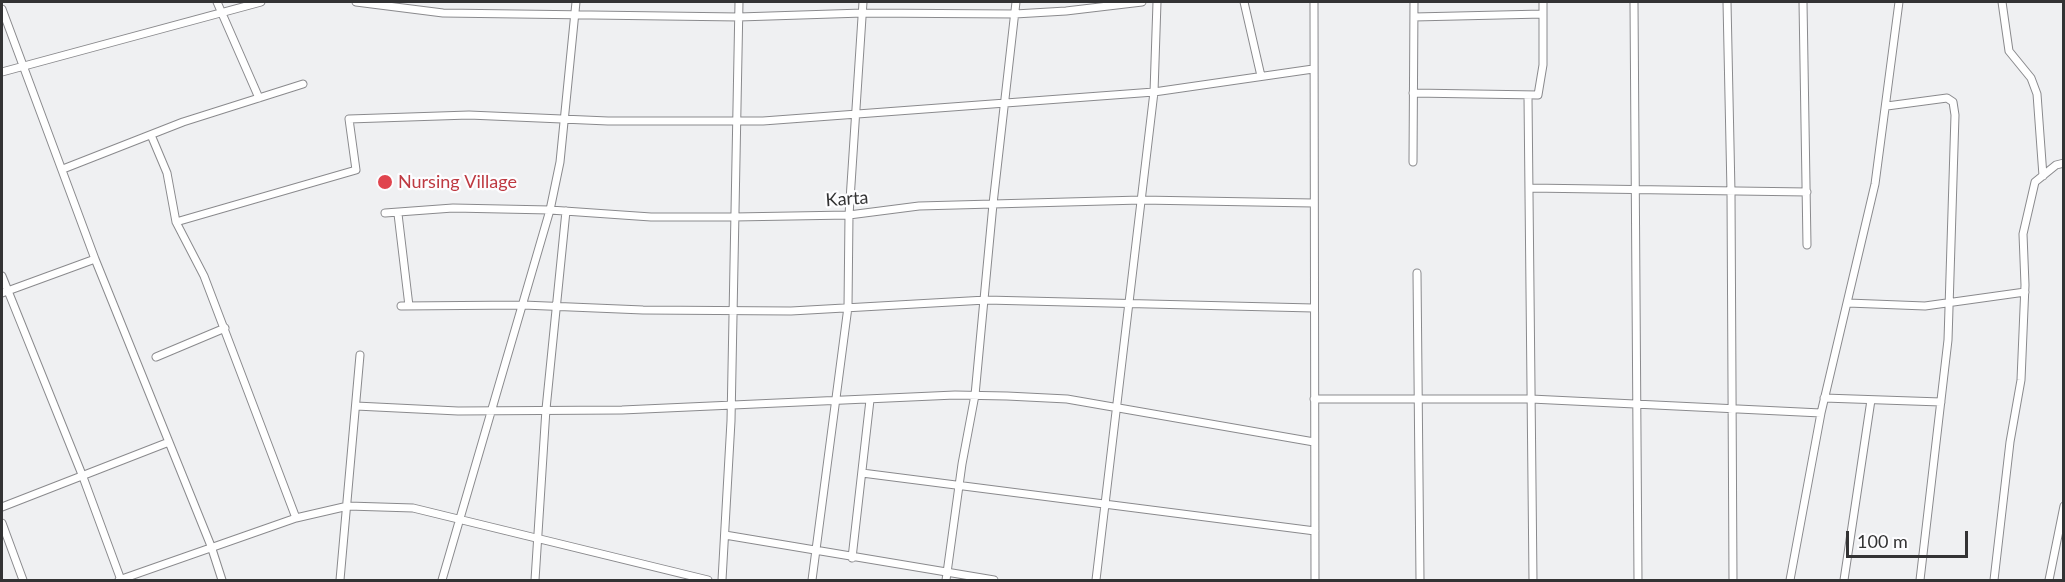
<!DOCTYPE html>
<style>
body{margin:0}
#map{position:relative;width:2065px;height:582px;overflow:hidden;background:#eff0f2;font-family:Lato,sans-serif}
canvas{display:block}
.frame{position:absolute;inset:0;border:3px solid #333334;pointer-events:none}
.scale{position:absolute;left:1846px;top:531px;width:122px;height:27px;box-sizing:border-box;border:3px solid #333334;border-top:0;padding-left:8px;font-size:18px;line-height:21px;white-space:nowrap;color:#333334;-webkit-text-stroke:4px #fdfdff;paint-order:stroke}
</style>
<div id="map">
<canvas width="2065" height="582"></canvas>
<div class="frame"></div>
<div class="scale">100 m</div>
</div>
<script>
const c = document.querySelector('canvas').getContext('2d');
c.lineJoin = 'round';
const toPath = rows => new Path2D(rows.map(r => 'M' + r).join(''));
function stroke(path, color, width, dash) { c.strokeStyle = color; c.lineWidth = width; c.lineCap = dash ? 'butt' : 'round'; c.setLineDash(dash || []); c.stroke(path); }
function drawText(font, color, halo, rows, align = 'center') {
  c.font = font + ' Lato,sans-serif'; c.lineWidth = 4.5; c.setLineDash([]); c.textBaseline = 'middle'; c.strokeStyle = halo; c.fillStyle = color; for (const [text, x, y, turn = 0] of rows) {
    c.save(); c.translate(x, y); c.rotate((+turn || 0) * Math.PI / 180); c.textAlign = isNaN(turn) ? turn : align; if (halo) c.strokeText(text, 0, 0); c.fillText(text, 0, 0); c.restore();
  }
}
const minor = toPath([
 [217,2,259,98],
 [356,2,443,13,739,17,863,13,1015,14,1066,11,1142,2],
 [1244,2,1261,76],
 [1314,2,1315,580],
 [1634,2,1638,580],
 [1727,2,1731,192,1733,580],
 [1803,2,1807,245],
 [2002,2,2009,51,2031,78,2037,94,2043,176],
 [2,9,95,259,211,546,222,580],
 [1414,17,1543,14],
 [2,72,261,2],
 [1413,93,1538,95,1543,65,1543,2],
 [1528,97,1533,580],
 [1887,106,1947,98,1953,102,1955,115,1948,340,1920,580],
 [151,135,167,173,176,222,204,276,296,518],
 [1413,162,1414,2],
 [63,169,183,122,303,84],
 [1529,188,1807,192],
 [385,213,453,208,550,210,651,217,734,217,849,215,919,206,1141,200,1313,203],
 [398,214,409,306],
 [176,222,356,170,349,119,469,115,608,121,763,121,1154,92,1313,69],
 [1417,273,1420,580],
 [2,276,83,477,121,580],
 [2,293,95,259],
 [1848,303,1925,306,2025,292],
 [401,306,523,305,643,310,791,311,986,300,1313,308],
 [156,357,225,328],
 [1824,398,1941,402],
 [1314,399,1531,399,1821,413],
 [356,406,458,411,622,410,955,395,1007,396,1067,399,1314,442],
 [862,473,1315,531],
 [2,507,169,442],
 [2,523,23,580],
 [725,535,994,580],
 [852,558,870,400],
 [119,580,296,518,348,506,413,508,708,580],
 [340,580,360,355],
 [442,580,550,210,560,162,576,2],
 [535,580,546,409,566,211],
 [722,580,731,421,739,2],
 [812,580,848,307,849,215,863,2],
 [946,580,962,464,975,395,993,204,1016,2],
 [1096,580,1154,92,1157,2],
 [1790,580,1821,413,1875,184,1899,2],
 [1844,580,1871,400],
 [1994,580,2010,442,2021,380,2025,285,2023,234,2035,182,2056,165,2064,163],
 [2049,580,2064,506]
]);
stroke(minor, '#8a8a8d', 9);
stroke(minor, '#fff', 7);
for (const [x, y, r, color] of [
 [385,182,8,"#e0444e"]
]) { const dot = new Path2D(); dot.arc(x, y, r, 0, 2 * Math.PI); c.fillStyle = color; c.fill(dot); stroke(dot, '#fdfdff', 2); }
drawText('18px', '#be3a42', '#fdfdff', [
 ["Nursing Village",398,182]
], 'left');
drawText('18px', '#333334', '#fdfdff', [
 ["Karta",847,199,-4]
]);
</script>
